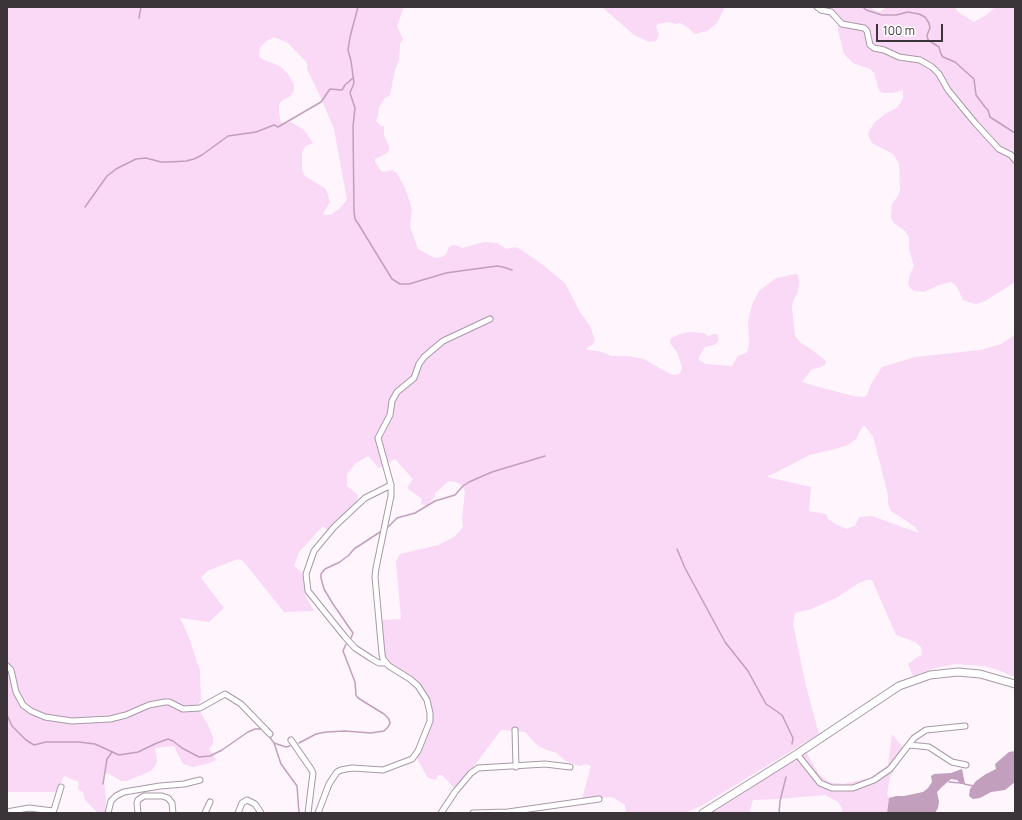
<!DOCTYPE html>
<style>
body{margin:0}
#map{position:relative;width:1022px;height:820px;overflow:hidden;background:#fff5fd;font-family:Manrope,sans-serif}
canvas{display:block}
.frame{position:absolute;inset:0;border:8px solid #3b353a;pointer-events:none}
.scale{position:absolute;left:876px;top:24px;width:67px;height:18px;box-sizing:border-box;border:2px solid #3b353a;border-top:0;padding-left:5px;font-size:12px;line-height:14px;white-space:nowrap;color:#3b353a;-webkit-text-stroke:3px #fff;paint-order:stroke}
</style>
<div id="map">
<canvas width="1022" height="820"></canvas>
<div class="frame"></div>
<div class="scale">100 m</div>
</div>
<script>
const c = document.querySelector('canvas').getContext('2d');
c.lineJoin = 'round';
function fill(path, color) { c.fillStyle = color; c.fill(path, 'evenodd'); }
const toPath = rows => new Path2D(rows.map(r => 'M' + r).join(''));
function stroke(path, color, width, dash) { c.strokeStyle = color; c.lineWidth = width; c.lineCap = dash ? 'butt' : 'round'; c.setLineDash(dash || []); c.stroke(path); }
fill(toPath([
 [7,7,404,7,397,26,403,39,400,44,399,60,395,70,390,95,385,98,379,107,378,116,376,121,381,126,384,126,384,135,389,146,389,151,384,155,375,159,375,162,381,171,384,172,392,170,397,173,405,188,412,209,410,227,418,249,435,258,442,257,446,254,449,247,453,245,458,246,462,248,484,242,497,243,506,249,515,247,520,249,539,262,565,283,580,312,590,326,595,340,593,344,586,349,588,350,599,351,612,356,627,356,644,359,670,374,676,375,680,373,682,368,678,354,670,343,670,339,680,334,689,332,704,333,708,336,714,334,717,334,719,340,714,345,705,347,699,357,699,360,706,364,732,366,738,356,746,353,748,350,749,342,748,322,752,305,759,291,776,278,796,274,798,275,799,281,798,292,793,301,792,308,795,336,801,343,808,347,825,360,826,364,821,367,811,370,802,382,815,386,853,396,864,397,867,395,871,384,882,367,915,357,980,350,1001,344,1015,335,1015,677,998,670,984,666,955,664,935,668,913,676,908,664,916,658,922,655,921,647,915,642,896,635,872,580,867,580,857,584,836,598,811,609,795,613,793,624,806,686,819,734,701,806,685,813,626,813,625,805,612,797,582,799,591,766,586,764,579,766,564,760,557,753,547,750,538,746,525,732,501,730,456,790,442,775,438,775,436,780,428,778,417,759,416,757,432,714,432,710,426,694,418,681,380,662,380,620,401,619,396,561,400,554,438,545,454,537,463,527,462,518,465,492,463,487,460,484,455,482,449,481,435,493,435,496,427,506,421,504,422,499,407,488,413,479,395,459,379,468,368,456,356,463,347,474,347,486,358,495,357,502,327,530,323,526,299,552,294,566,302,572,306,597,314,611,284,612,243,561,238,559,207,571,201,578,224,608,209,622,180,618,188,635,200,671,201,700,197,706,209,727,213,737,213,744,209,749,216,760,210,763,193,767,183,764,174,746,155,748,157,760,156,765,151,771,127,781,121,781,107,773,104,775,104,782,106,799,105,813,98,813,85,800,83,792,78,789,79,782,64,776,57,792,7,792],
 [274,37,288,43,307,63,307,69,321,98,334,129,347,200,339,209,330,215,325,215,323,213,330,202,326,189,305,176,302,170,302,152,306,146,313,143,304,130,291,122,281,123,279,113,279,104,283,100,291,96,294,90,294,84,288,74,280,66,262,59,259,56,260,48,266,41],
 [864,425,873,436,888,495,888,504,891,511,915,527,919,533,872,516,859,517,855,526,849,528,847,529,837,525,828,519,826,514,809,511,811,487,767,477,810,455,835,449,848,445,856,439,862,427],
 [602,7,725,7,717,23,707,31,695,34,686,26,680,23,676,24,668,22,658,24,656,26,659,35,656,41,649,42,634,35],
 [816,7,871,7,874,10,880,12,886,7,955,7,958,12,974,22,986,15,996,7,1015,7,1015,282,985,301,976,304,971,303,963,300,957,287,954,284,951,282,939,285,924,292,914,291,910,288,908,283,910,274,914,266,909,250,909,237,905,231,894,223,891,218,892,204,898,196,900,189,899,164,893,154,872,143,868,135,869,131,875,122,885,114,895,109,899,105,903,98,903,90,893,93,882,93,879,90,874,73,870,69,853,63,844,54,838,30,838,23],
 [892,734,905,750,890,777,887,794,889,798,887,812,842,813,842,808,838,802,825,795,779,799,753,800,749,813,706,813,806,752,819,774,829,782,843,784,870,778,888,765]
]), '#f9d9f5');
fill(toPath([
 [1015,751,1015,782,1005,790,991,792,980,798,973,799,969,796,970,789,976,781,986,774,996,769,995,764,1009,752],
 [962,769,965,784,961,784,957,780,951,779,943,786,937,792,939,802,938,808,935,813,887,813,889,798,896,796,904,796,923,792,928,788,932,782,931,776,934,774,951,773]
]), '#c19fbd');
stroke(toPath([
 [358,7,350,37,348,50,351,61,354,83,350,93,355,108,353,126,354,211,355,219,359,225,392,279,400,284,409,284,446,273,460,271,497,266,503,267,512,270],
 [863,7,866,10,882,15,896,15,908,12,919,14,925,17,929,23,930,28,927,35,928,40,939,47,941,54,943,57,955,62,974,79,976,95,985,107,988,110,990,117,1015,133],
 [139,18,141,7],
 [85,207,107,176,116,169,136,159,146,158,161,162,169,162,186,161,194,159,202,155,228,136,256,132,274,125,278,127,321,102,330,89,342,90,345,85,353,78],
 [386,529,397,518,415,513,435,501,455,495,463,486,469,482,492,472,545,456],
 [677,549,685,568,725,642,748,671,766,704,782,715,793,738,792,744],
 [351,638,353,633,333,604,324,589,321,578,321,574,325,569,340,562,349,555,354,549,380,532],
 [7,715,12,726,26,740,34,745,46,742,79,742,95,744,119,755,138,752,157,743,168,739,173,741,182,748,199,757,210,756,222,750,248,732,255,729,263,729],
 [268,735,274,743,281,764,297,786,299,813],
 [274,743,286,747,290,746],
 [299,743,316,734,326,732,345,731,371,733,384,731,388,727,390,723,389,719,384,714,358,698,356,695,355,682,343,651,346,644],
 [949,782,961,783],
 [103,784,107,759,112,752],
 [964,784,974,786],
 [779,813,780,801,786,777]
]), '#c19fbd', 1.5);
const minor = toPath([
 [817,7,821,10,831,12,842,24,864,28,867,31,870,45,874,48,884,50,899,57,920,60,932,67,939,74,948,90,976,124,999,149,1011,155,1015,160],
 [385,663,379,663,372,659,355,648,345,637,308,591,306,574,314,551,334,527,365,498,391,485],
 [7,666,11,670,16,692,23,705,31,711,45,717,72,721,110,719,126,715,149,705,165,702,169,702,183,709,200,708,225,694,241,704,270,734],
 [515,730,516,767],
 [291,740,311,769,313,773,308,813],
 [910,745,929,747,952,762,966,765],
 [797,754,820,783,832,788,853,788,874,780,890,769,914,738,926,730,965,726],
 [7,812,29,808,53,811],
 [53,813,61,787],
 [108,813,111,801,116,796,124,792,160,786,184,784,200,780],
 [138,813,137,803,138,800,144,796,162,796,168,798,172,803,173,813],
 [205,813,210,802],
 [238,813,242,803,247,800,255,804,261,813],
 [318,813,329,784,337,772,341,770,352,768,383,770,412,759,418,751,430,721,430,713,427,700,418,686,410,679,389,666,383,659,382,654,375,577,376,568,391,496,391,485,378,438,390,415,392,401,397,392,414,378,419,364,424,357,443,341,490,319],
 [441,813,455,792,471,773,478,768,545,764,570,767],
 [473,813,508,812,599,799]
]);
const major = toPath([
 [703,813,797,754,899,686,930,675,958,672,980,674,1015,684]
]);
stroke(minor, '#a899a6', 7);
stroke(major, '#a899a6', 9);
stroke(minor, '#fff', 5);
stroke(major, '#fff', 7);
</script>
